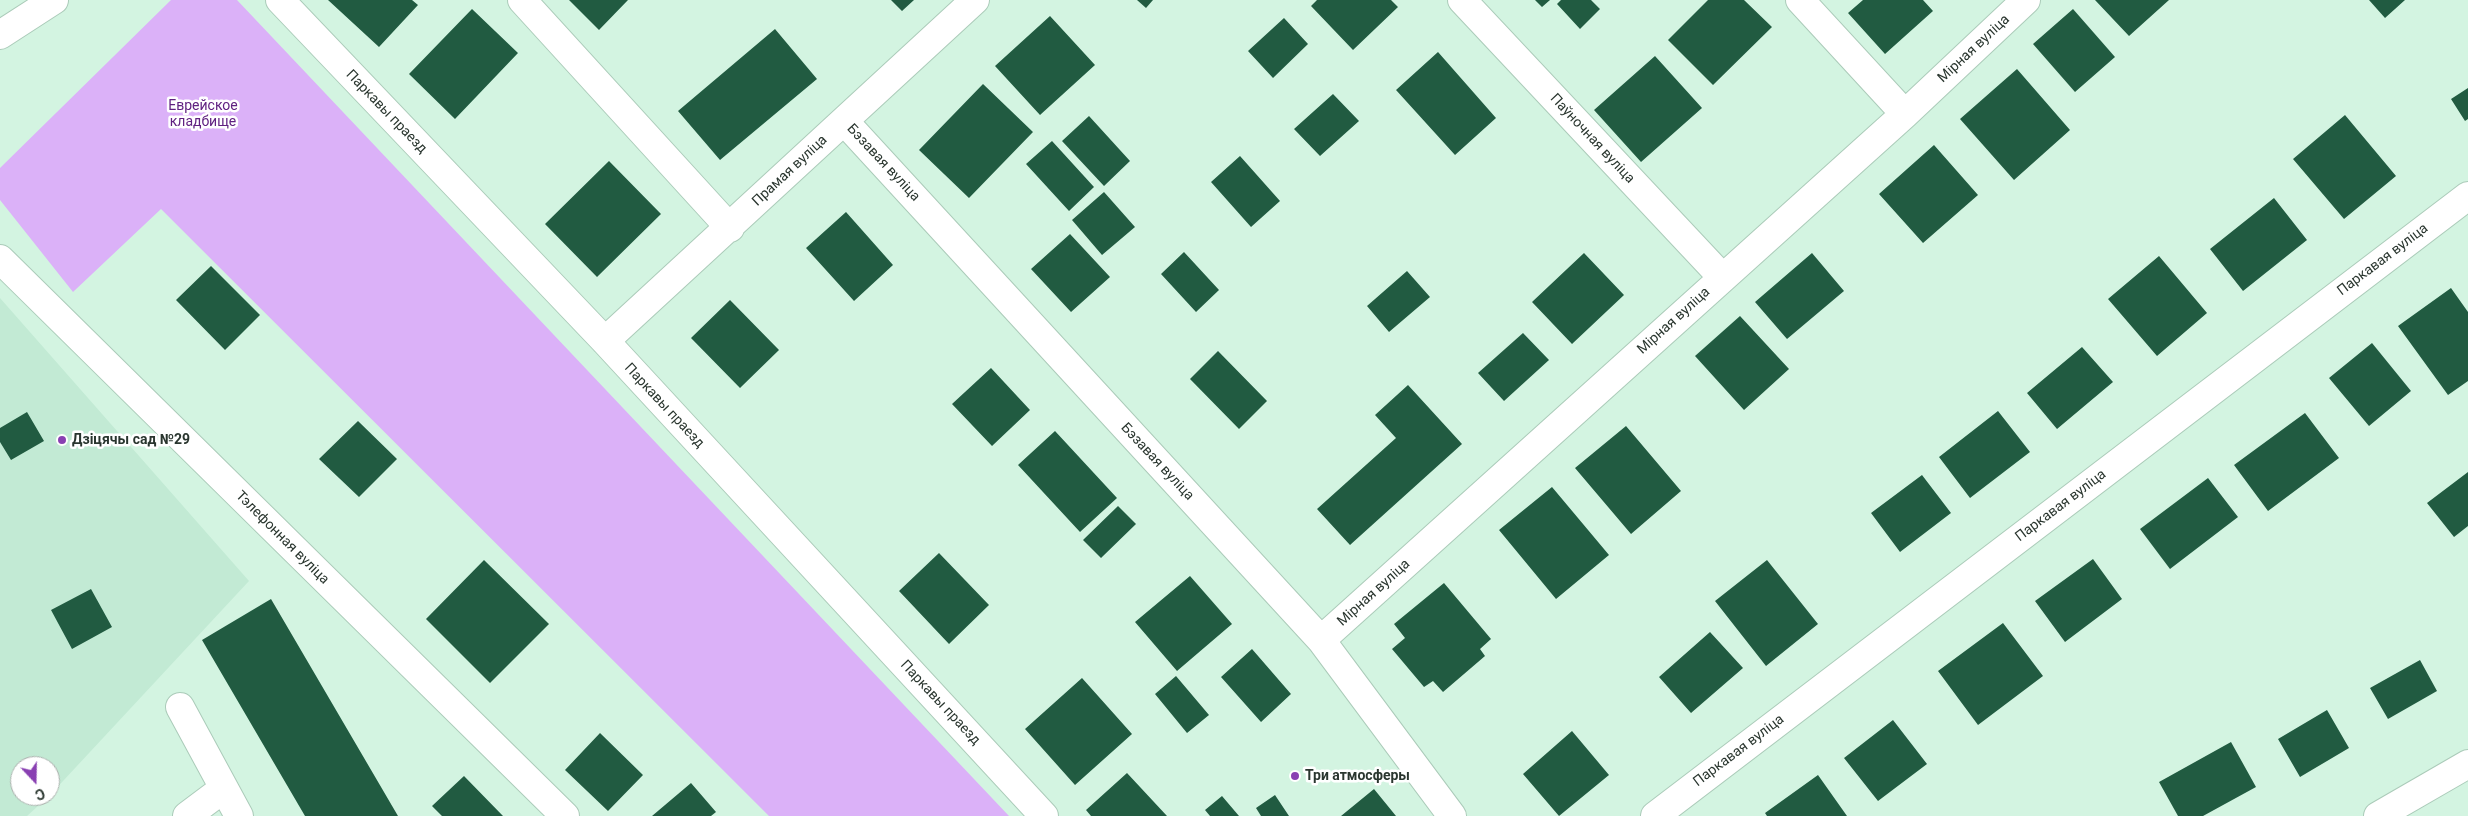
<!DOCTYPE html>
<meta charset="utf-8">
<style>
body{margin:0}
#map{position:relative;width:2468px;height:816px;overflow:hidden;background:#d3f4e1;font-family:Roboto,sans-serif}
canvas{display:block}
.north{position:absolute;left:10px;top:756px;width:50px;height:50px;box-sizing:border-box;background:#fff;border:1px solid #aaafac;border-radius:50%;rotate:159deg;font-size:14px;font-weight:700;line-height:20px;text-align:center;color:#2a362f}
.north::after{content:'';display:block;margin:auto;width:18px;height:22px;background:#8940b2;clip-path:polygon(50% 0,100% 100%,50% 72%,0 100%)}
</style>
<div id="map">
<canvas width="2468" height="816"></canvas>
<div class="north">С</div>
</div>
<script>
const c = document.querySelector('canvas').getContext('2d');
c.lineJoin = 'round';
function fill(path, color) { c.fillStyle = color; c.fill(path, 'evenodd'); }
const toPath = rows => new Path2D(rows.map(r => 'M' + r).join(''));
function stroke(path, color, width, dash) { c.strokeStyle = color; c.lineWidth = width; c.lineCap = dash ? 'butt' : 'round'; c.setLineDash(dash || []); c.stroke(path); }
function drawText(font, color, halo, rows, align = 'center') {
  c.font = font + ' Roboto,sans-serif'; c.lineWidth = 5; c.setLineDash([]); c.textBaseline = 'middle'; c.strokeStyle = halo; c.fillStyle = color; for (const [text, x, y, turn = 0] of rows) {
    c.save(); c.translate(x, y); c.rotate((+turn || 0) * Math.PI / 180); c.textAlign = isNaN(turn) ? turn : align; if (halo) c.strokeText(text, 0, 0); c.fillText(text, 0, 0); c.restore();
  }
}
fill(toPath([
 [0,298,249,581,50,795,50,766,20,766,20,796,49,796,27,816,0,816]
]), '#c2ead4');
fill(toPath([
 [171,0,237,0,1009,816,769,816,161,209,73,292,0,200,0,168]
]), '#dbb1f8');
fill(toPath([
 [328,0,412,0,418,5,379,47],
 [569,0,628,0,599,30],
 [891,0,914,0,902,11],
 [1137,0,1153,0,1146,8],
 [1317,0,1391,0,1398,7,1353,50,1311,6],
 [1535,0,1550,0,1542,7],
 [1561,0,1591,0,1600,9,1580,29,1557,4],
 [1708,0,1744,0,1772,27,1713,85,1668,40],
 [1863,0,1923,0,1933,11,1885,54,1848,13],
 [2095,0,2169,0,2129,36],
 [2369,0,2405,0,2385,18],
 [472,9,518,53,455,119,409,74],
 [2073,9,2115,57,2075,92,2033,44],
 [1050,16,1095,65,1040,115,995,66],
 [1284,18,1308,44,1273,78,1248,51],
 [775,29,817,79,720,160,678,111],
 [1438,52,1496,118,1455,155,1396,90],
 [1655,56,1702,108,1641,162,1594,110],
 [2017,69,2070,130,2014,180,1960,119],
 [983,84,1033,132,969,198,919,150],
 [2468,88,2468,119,2465,121,2451,99],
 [1333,94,1359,121,1320,156,1294,129],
 [2345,115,2396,176,2344,219,2293,159],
 [1089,116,1130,161,1104,186,1062,141],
 [1052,141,1094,187,1069,211,1026,164],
 [1934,145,1978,195,1923,243,1879,194],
 [1240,156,1280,201,1251,227,1211,182],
 [609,161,661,214,597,277,545,224],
 [1104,192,1135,227,1102,255,1072,220],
 [2274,198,2307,240,2243,291,2210,249],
 [846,212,893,265,854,301,806,248],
 [1070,234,1110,277,1071,312,1031,269],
 [1184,252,1219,290,1196,312,1161,274],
 [1584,253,1624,295,1572,344,1532,302],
 [1812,253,1844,291,1787,339,1755,302],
 [2159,256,2207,313,2157,356,2108,299],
 [211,266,260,315,225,350,176,300],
 [1407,271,1430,297,1389,332,1367,306],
 [2451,288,2468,312,2468,381,2448,395,2398,326],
 [730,300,779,350,740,388,691,338],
 [1740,316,1789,369,1744,410,1695,356],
 [1523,333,1549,360,1504,401,1478,373],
 [2372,343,2411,391,2369,426,2329,378],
 [2082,347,2113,382,2057,429,2027,393],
 [1218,351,1267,401,1239,429,1190,379],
 [991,368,1030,410,992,446,952,404],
 [1408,385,1462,444,1350,545,1317,509,1396,438,1375,415],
 [1998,411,2030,452,1970,498,1939,457],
 [27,412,44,441,11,460,0,442,0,428],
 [2305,413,2339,458,2268,511,2234,465],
 [358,421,397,459,359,497,319,459],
 [1626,426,1681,491,1631,534,1575,468],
 [1055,431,1117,498,1080,532,1018,465],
 [2468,472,2468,526,2454,537,2427,503],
 [1922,475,1951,513,1900,552,1871,513],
 [2208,478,2238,517,2170,569,2140,529],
 [1552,487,1609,555,1556,599,1499,530],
 [1118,506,1136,524,1101,558,1083,540],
 [939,553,989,605,949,644,899,591],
 [2093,559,2122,599,2065,642,2035,601],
 [484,560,549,624,490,683,426,619],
 [1767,560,1818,624,1766,666,1715,601],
 [1190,576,1232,624,1177,671,1135,622],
 [1444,583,1491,639,1480,649,1485,656,1443,692,1433,681,1424,687,1392,649,1405,638,1394,624],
 [91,589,112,627,72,649,51,610],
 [271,599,398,816,305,816,202,640],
 [2003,623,2043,676,1978,725,1938,671],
 [1710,632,1743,668,1691,713,1659,677],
 [1252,649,1291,694,1261,722,1221,677],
 [2420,660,2437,691,2388,719,2370,688],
 [1176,676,1209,715,1187,733,1155,694],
 [1082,678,1132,734,1075,785,1025,729],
 [2327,710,2349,748,2300,777,2278,739],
 [1893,720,1927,764,1878,801,1844,758],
 [1572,731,1609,775,1559,816,1523,774],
 [600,733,643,775,608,811,565,770],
 [2231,742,2256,787,2203,816,2178,816,2159,782],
 [1127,773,1167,816,1091,816,1086,810],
 [1818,775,1847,816,1767,816,1765,813],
 [464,776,503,816,442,816,432,806],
 [691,783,716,812,711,816,652,816],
 [1374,789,1396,816,1341,816],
 [1275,795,1289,816,1261,816,1256,808],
 [1222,796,1239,816,1210,816,1205,810]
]), '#215b41');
const minor = toPath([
 [280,0,605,341,1044,816],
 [522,0,730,228],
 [1462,0,1722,277],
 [1800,0,1905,114],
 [0,35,54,0],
 [844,121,1321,640,1452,816],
 [0,259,565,816],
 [605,341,975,0],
 [1321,640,1905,114,2026,0],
 [180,707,239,816],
 [187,816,223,789],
 [1655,816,2468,196],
 [2378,816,2468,764]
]);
stroke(minor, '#abcbb9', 30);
stroke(minor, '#fff', 28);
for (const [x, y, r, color] of [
 [62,440,5,"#8940b2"],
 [1295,776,5,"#8940b2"]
]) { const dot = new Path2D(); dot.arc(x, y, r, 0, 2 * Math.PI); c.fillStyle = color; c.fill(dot); stroke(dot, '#fff', 2); }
drawText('14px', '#2a362f', '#fff', [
 ["Мірная вуліца",1974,49,-43],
 ["Паркавы праезд",386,112,46],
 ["Паўночная вуліца",1592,139,47],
 ["Бэзавая вуліца",883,163,47],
 ["Прамая вуліца",790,171,-43],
 ["Паркавая вуліца",2383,260,-37],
 ["Мірная вуліца",1674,321,-42],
 ["Паркавы праезд",664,406,47],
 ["Бэзавая вуліца",1157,462,47],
 ["Паркавая вуліца",2061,506,-37],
 ["Тэлефонная вуліца",282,538,45],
 ["Мірная вуліца",1374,593,-42],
 ["Паркавы праезд",940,703,47],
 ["Паркавая вуліца",1739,751,-37]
]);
drawText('14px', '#602181', '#fff', [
 ["Еврейское",203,106],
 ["кладбище",203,122]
]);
drawText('bold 14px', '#2a362f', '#fff', [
 ["Дзіцячы сад №29",72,440],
 ["Три атмосферы",1305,776]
], 'left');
</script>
